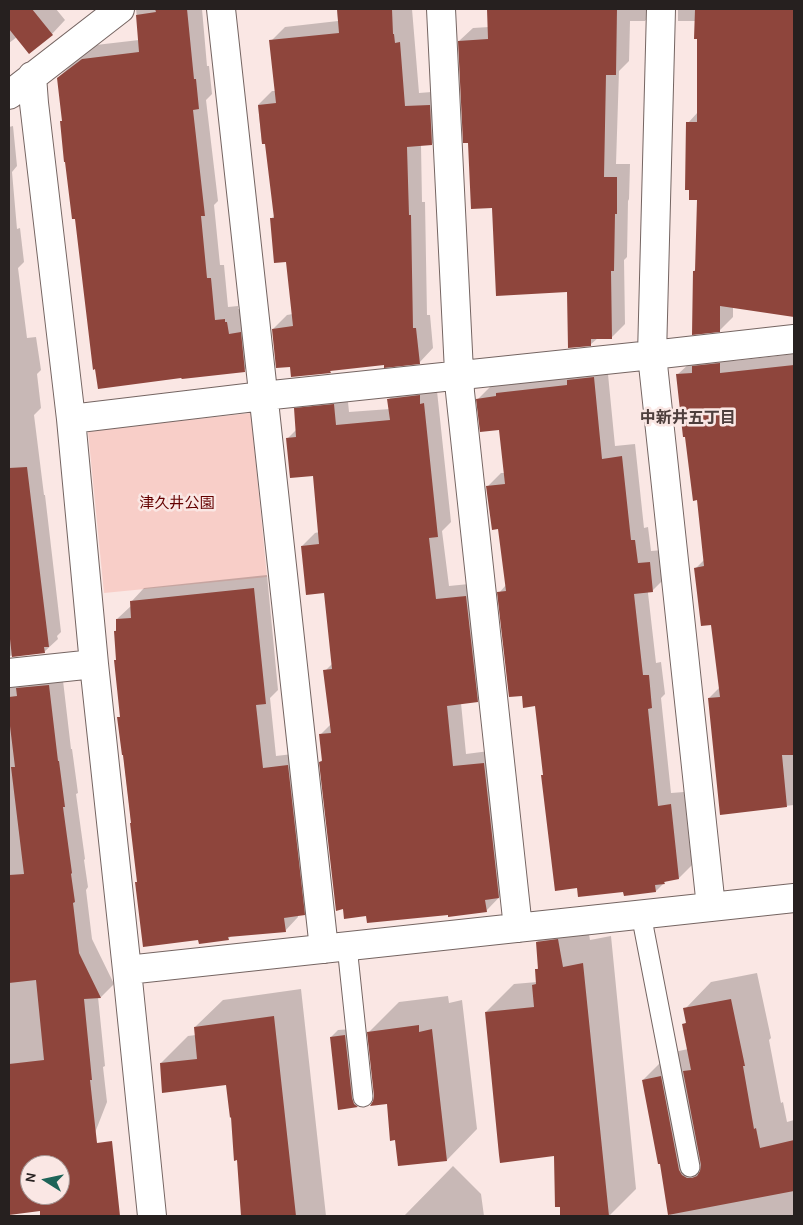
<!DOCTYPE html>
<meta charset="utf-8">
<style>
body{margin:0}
#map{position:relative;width:803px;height:1225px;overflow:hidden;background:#fae7e4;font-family:Karla,sans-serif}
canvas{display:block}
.frame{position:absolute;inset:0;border:10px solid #26201f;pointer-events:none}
.north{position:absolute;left:20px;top:1155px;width:50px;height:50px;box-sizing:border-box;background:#fae7e4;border:1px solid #a59795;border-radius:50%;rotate:280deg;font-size:14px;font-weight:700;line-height:20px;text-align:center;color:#26201f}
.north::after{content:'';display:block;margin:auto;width:18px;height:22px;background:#1e6458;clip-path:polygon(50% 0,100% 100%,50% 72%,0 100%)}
</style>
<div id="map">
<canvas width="803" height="1225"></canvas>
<div class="frame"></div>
<div class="north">N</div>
</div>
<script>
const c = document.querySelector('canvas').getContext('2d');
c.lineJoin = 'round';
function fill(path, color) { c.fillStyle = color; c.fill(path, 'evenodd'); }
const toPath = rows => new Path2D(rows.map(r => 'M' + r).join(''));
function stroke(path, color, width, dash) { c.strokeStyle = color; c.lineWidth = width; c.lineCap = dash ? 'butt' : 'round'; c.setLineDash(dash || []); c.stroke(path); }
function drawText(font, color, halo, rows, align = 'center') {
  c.font = font + ' Karla,"Noto Sans JP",sans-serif'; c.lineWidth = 5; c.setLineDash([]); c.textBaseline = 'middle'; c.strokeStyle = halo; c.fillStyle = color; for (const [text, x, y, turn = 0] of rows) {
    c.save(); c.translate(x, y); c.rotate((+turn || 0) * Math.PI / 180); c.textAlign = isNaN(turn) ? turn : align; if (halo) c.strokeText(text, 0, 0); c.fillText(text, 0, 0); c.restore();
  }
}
fill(toPath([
 [251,413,267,577,104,593,88,431]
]), '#f8cec8');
fill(toPath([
 [9,9,56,9,65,20,52,34,29,52,17,37,9,43],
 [136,9,202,9,207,66,209,66,212,94,206,100,218,201,214,205,220,265,224,265,228,307,238,306,238,309,241,309,258,357,244,370,76,217,61,122,63,120,58,78,72,64,96,45,139,40],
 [337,9,412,9,419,93,444,91,446,130,432,144,421,145,422,202,425,202,427,315,430,315,433,348,419,363,385,364,332,370,330,372,291,365,273,329,287,315,293,314,287,261,271,219,275,215,267,143,262,143,258,105,272,91,276,91,271,41,285,27,338,21],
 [488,9,656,9,645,21,630,21,629,61,619,71,616,164,630,164,629,199,628,201,627,257,624,260,625,324,612,337,598,338,591,344,568,291,469,142,459,41,473,28,489,27],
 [678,9,794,9,794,316,733,306,733,317,720,330,694,271,696,269,699,199,688,123,698,112,699,38,696,21,678,21],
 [13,126,17,166,12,172,17,229,20,228,24,262,18,268,27,338,36,337,41,370,37,374,41,408,34,415,44,495,45,495,61,632,57,636,58,639,44,652,9,656,9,127],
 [733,350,733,361,794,354,794,805,721,813,709,698,720,687,712,623,696,568,705,559,698,499,677,375,691,362],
 [607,364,615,446,635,444,644,528,648,527,651,551,663,550,665,578,652,591,648,591,648,593,656,663,661,662,665,694,661,698,671,793,684,792,692,865,679,878,667,880,656,891,625,891,578,886,542,776,544,774,536,705,523,694,499,593,506,585,499,527,488,486,501,473,505,473,500,428,478,399,491,386,506,384,510,380],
 [402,386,437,391,451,522,442,531,449,586,479,583,491,687,477,701,461,703,466,754,497,750,512,884,486,911,449,914,367,915,320,762,323,759,320,735,331,724,325,671,333,663,325,592,302,546,315,533,319,532,314,475,288,438,297,429,295,409,308,396,347,392,349,412,390,409,389,399],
 [267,575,278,690,270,698,276,756,301,753,317,901,304,914,298,915,298,917,285,931,231,936,228,939,199,939,138,881,119,718,121,715,115,661,118,658,115,631,118,629,117,619,131,606,131,602,144,588],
 [9,667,62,672,71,749,72,749,78,793,76,794,85,859,84,860,88,887,86,890,92,939,114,984,101,997,98,997,105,1066,103,1067,107,1102,71,1194,57,1208,9,1214],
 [30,1165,60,1165,60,1195,30,1195],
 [585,912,590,940,611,936,636,1189,609,1216,562,1216,555,1154,486,1012,514,984,537,982,536,970,539,967,537,942,565,914],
 [757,973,771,1038,769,1040,781,1103,783,1102,787,1122,794,1120,794,1216,670,1216,661,1163,643,1080,670,1053,688,1049,684,1025,687,1021,685,1009,711,982],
 [301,989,326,1216,242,1216,238,1159,228,1084,161,1063,188,1036,196,1035,195,1027,223,1000],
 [448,996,449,1003,462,1000,477,1129,447,1160,397,1139,388,1102,375,1102,369,1032,399,1002],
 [352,1029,364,1100,358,1106,339,1108,331,1037,338,1030],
 [453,1166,481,1194,484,1216,404,1216]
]), '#0003');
fill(toPath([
 [9,9,32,9,53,35,29,54,9,29],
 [155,9,187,9,194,79,196,79,199,109,193,110,205,216,201,216,207,278,211,278,215,320,225,319,225,322,227,322,229,334,241,332,245,372,182,379,181,378,98,389,95,369,93,370,75,219,72,219,65,162,64,162,60,121,62,121,57,78,82,59,139,52,136,15,156,12],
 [337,9,392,9,393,34,394,34,395,43,400,42,405,106,430,105,432,145,407,147,409,215,411,215,413,328,416,328,420,364,384,368,384,365,330,371,331,373,291,377,290,367,276,368,272,329,293,326,286,262,274,263,270,218,274,218,265,144,262,144,258,105,276,103,269,40,339,33],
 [487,9,617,9,616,75,606,75,604,177,617,177,617,214,615,214,614,271,611,271,612,339,591,339,591,346,568,348,567,292,496,296,492,208,471,209,468,143,463,143,458,41,488,39],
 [695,9,794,9,794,317,720,306,720,332,692,335,693,271,695,271,697,200,689,200,689,190,685,190,686,122,697,122,697,39,694,39],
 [720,363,720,373,794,365,794,755,782,755,787,807,720,815,708,698,720,697,711,625,701,626,694,568,704,566,697,500,693,501,685,437,683,437,676,374,692,373,692,366],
 [594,377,602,459,622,456,631,540,635,540,638,563,650,562,653,592,634,594,643,675,649,675,652,708,648,709,658,806,671,804,679,879,664,882,665,884,655,885,656,892,624,896,623,892,578,897,577,888,555,891,541,775,543,775,535,706,523,708,522,696,509,697,497,592,506,591,498,529,492,530,486,486,505,484,499,430,480,432,476,399,496,396,496,393,567,385,567,380],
 [420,395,420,404,424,403,438,537,429,538,436,599,466,596,478,702,447,706,453,766,484,763,499,898,485,900,487,912,448,917,448,915,367,923,366,916,344,919,343,909,336,911,319,762,322,761,319,734,331,733,323,670,332,669,324,593,306,595,301,546,319,544,313,476,290,478,286,438,296,437,294,408,334,404,336,425,390,420,387,399],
 [27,467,49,647,44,647,45,653,12,657,9,630,9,468],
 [254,588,266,704,256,705,263,768,288,765,305,915,284,918,286,932,228,937,229,940,199,944,198,940,143,947,135,882,137,882,130,823,131,823,123,755,122,755,117,717,120,717,114,660,116,660,114,631,116,631,116,619,131,618,130,601],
 [49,685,58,761,59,761,65,807,63,807,72,873,71,874,75,902,73,903,79,953,101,998,84,999,92,1080,90,1080,97,1143,112,1141,120,1216,40,1216,40,1211,9,1215,9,1064,44,1060,36,980,9,983,9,875,24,874,11,767,15,767,9,718,9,697,17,696,16,688],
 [30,1165,60,1165,60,1195,30,1195],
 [558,939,563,967,583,963,609,1216,560,1216,560,1207,555,1207,554,1156,500,1163,499,1155,485,1012,534,1007,532,985,536,984,535,969,538,969,536,942],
 [731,999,745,1066,743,1066,754,1129,756,1128,760,1148,794,1140,794,1191,668,1215,660,1164,658,1164,642,1080,661,1076,679,1170,682,1175,687,1178,692,1178,697,1176,700,1171,701,1165,683,1071,691,1070,682,1024,686,1023,683,1008],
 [274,1016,296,1216,241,1216,237,1160,234,1161,231,1117,230,1118,226,1085,162,1093,160,1063,197,1059,194,1027],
 [419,1025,419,1032,432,1029,447,1161,398,1166,395,1140,390,1141,387,1104,370,1106,373,1101,374,1096,367,1032],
 [345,1035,352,1098,354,1104,358,1107,338,1110,330,1037]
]), '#8e453c');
const lane = toPath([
 [641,914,690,1167],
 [347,946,363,1097]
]);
const street = toPath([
 [221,9,324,949],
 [441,9,460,392,518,928],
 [661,9,652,355,711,907],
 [32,76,34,103,71,419,94,664,127,970,152,1216],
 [9,95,120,9],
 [71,419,263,396,652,355,794,339],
 [9,673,94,664],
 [127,970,794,898]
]);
stroke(lane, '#756562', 21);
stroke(street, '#756562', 30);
stroke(lane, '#fff', 19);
stroke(street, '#fff', 28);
drawText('15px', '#640000', '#fae7e4', [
 ["津久井公園",177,504]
]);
drawText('bold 16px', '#4d3e3c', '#fae7e4', [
 ["中新井五丁目",688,418]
]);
</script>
